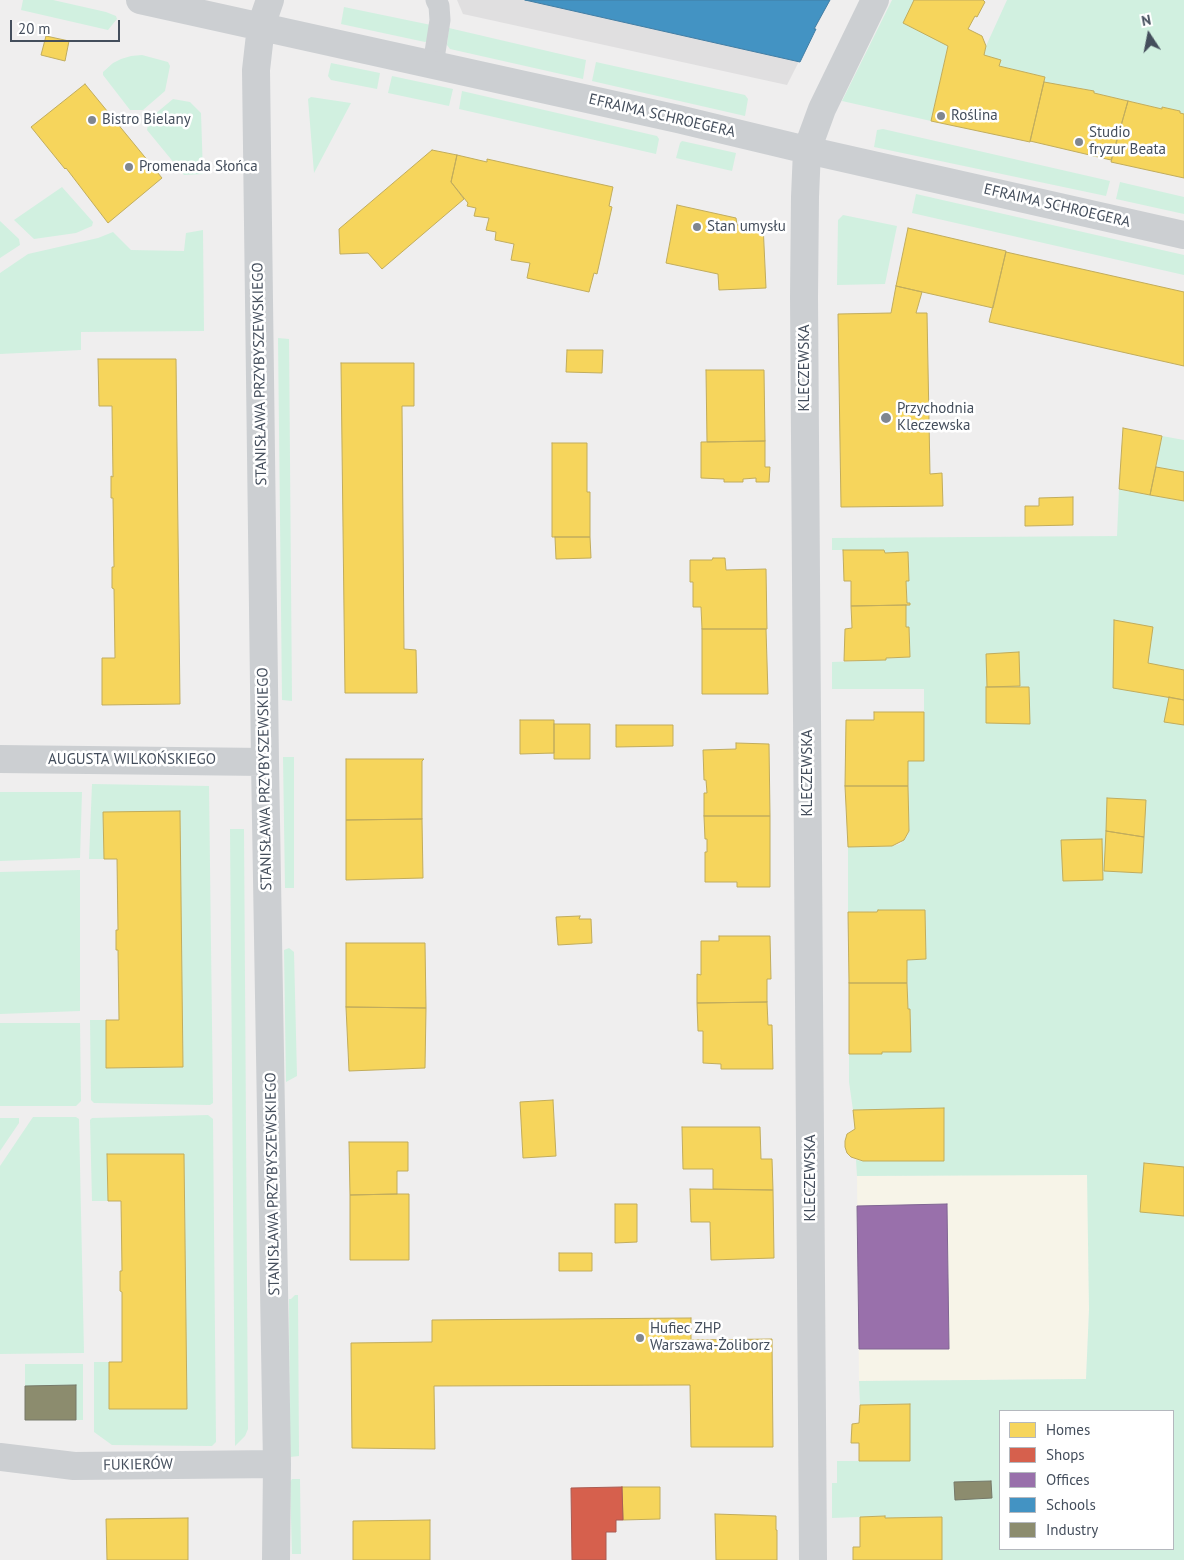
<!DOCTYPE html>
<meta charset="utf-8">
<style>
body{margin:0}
#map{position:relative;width:1184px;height:1560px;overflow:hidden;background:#efeeee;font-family:"PT Sans",sans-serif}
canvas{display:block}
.legend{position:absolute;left:999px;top:1410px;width:175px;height:140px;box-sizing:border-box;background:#fff;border:1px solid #b4b8be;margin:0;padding:6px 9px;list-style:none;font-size:15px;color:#444e5c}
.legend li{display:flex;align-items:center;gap:10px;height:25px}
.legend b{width:25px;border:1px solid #b4b8be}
.north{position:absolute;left:1124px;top:10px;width:50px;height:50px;-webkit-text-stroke:4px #fff;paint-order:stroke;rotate:349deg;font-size:14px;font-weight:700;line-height:20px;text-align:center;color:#444e5c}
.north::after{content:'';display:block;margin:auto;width:18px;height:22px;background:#444e5c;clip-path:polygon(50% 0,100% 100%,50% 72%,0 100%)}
.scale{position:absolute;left:10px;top:20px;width:110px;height:22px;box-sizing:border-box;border:2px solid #444e5c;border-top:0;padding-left:6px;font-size:15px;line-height:18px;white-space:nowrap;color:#444e5c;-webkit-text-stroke:4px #fff;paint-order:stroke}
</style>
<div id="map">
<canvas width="1184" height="1560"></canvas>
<ul class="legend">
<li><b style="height:14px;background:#f6d55c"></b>Homes</li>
<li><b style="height:14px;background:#d6604d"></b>Shops</li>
<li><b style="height:14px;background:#9970ab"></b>Offices</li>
<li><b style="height:14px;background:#4393c3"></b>Schools</li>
<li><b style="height:14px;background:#8c8c6e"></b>Industry</li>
</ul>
<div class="north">N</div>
<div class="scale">20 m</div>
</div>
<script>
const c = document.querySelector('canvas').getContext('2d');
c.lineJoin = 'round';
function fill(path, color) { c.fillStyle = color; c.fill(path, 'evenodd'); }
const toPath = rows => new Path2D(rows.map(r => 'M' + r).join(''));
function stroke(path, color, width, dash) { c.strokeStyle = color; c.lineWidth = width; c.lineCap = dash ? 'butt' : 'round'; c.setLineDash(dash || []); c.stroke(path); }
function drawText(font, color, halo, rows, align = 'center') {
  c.font = font + ' "PT Sans",sans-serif'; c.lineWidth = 5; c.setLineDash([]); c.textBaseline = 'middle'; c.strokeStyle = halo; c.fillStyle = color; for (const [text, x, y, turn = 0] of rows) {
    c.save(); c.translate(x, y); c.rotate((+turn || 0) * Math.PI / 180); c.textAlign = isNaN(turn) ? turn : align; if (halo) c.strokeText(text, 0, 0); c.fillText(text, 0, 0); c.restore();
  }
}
fill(toPath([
 [1088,1174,1089,1310,1086,1379,859,1381,857,1176]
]), '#f7f4e8');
fill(toPath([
 [457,0,830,0,787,85,463,14]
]), '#e0dfe0');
fill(toPath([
 [23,0,53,0,106,12,116,16,117,19,108,30,21,10],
 [892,0,914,0,948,46,931,121,842,101],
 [1007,0,1184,0,1184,114,1180,113,1180,111,1162,107,1162,109,1094,93,1093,91,1076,87,1075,89,1044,82,1045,77,999,66,1000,60,984,55,986,46],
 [344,7,431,25,428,41,425,42,341,24],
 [449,28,586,60,583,79,450,49,447,45],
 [142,55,168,62,170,66,165,91,143,110,130,110,103,75,103,72,113,63,121,59,131,56],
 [596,62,745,95,748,99,745,116,592,81],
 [331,63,380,73,377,89,331,80,328,76],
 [392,76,453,89,449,106,388,93],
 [462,91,657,136,659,139,656,154,459,109],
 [311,97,351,103,314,173,308,99],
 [173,99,190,102,201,113,203,174,184,175,147,130,149,119],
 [883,129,1110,181,1106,196,874,147,877,130],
 [682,141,736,153,732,171,676,158,680,143],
 [1120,182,1184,197,1184,214,1116,199],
 [62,187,93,222,92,226,76,233,34,239,14,220],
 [916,194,1184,255,1184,275,912,213],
 [843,215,897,226,885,284,837,285,838,220],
 [0,221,19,239,20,245,0,258],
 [203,230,204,331,81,332,81,350,0,354,0,273,28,254,98,238,113,232,131,250,184,251,186,233],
 [278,338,289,339,292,701,282,700],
 [1162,436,1184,440,1184,472,1156,467],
 [1119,489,1184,501,1184,1560,942,1560,941,1517,885,1518,885,1516,832,1518,832,1483,837,1483,837,1461,910,1461,910,1404,860,1405,859,1381,1086,1379,1089,1310,1087,1175,857,1176,856,1160,863,1161,944,1160,944,1109,853,1110,849,1082,849,1054,881,1054,882,1052,911,1052,910,1009,908,1009,907,960,926,959,925,911,848,912,848,847,892,846,900,844,907,836,909,831,908,761,924,761,924,689,832,689,832,662,885,660,886,658,910,657,909,628,906,627,906,605,909,603,907,603,906,581,909,580,908,552,885,553,884,550,832,550,832,538,1117,536],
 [1000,1411,1173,1411,1173,1549,1000,1549],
 [283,757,294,757,294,888,285,888],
 [92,784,209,786,213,1103,210,1105,94,1103,91,1100,90,1020,106,1020,106,1068,183,1067,180,812,103,812,104,859,89,859],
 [0,792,82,792,80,858,0,861],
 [230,829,244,829,248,1429,245,1436,235,1446],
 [80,870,80,1011,0,1014,0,872],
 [289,948,294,952,297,1076,286,1082,284,950],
 [0,1023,80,1023,81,1101,76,1106,0,1106],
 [208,1115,213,1119,216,1442,212,1446,112,1445,94,1432,94,1362,109,1362,110,1409,187,1408,184,1154,107,1154,108,1201,92,1201,90,1120,92,1118],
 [33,1117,76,1117,79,1119,84,1353,0,1354,0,1166],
 [0,1118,19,1118,19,1123,0,1151],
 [295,1295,298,1295,299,1456,290,1457,289,1299,291,1299],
 [25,1364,83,1364,83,1420,76,1420,76,1386,25,1386],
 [292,1479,300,1479,301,1554,292,1554,290,1482]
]), '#d1f0e0');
const homes = toPath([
 [914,0,983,0,985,2,977,17,975,16,968,29,982,36,986,46,984,55,1001,60,999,66,1045,77,1030,142,931,121,948,46,903,23,914,0],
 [46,36,69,41,65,61,41,55,46,36],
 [1044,82,1094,91,1094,93,1128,101,1111,160,1030,141,1044,82],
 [85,84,162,178,108,223,66,168,65,169,31,127,85,84],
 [1128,101,1162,109,1162,107,1180,111,1180,113,1184,114,1184,178,1111,162,1128,101],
 [432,150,457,155,451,182,464,199,382,269,368,253,340,254,339,229,432,150],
 [457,155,487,162,487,159,613,187,609,206,612,207,597,274,594,273,589,292,527,278,530,263,511,260,514,244,495,240,496,232,486,230,489,218,474,216,476,208,467,206,468,203,451,182,457,155],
 [677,205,736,218,737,225,763,224,766,288,719,290,718,274,666,263,677,205],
 [908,228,1006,251,993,308,896,286,908,228],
 [1006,252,1184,292,1184,366,989,322,1006,252],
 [896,286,922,292,916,313,927,313,930,474,942,473,943,506,841,507,838,314,891,313,896,286],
 [567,350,603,350,602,373,566,372,567,350],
 [98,359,176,359,180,704,102,705,102,658,115,658,114,589,112,588,112,567,114,567,113,498,111,498,111,476,113,477,112,406,99,406,98,359],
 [341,363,414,363,414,406,402,406,404,649,416,650,417,693,345,693,341,363],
 [706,370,764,370,765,441,707,442,706,370],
 [1123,428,1162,436,1150,495,1119,489,1123,428],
 [765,441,765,467,770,467,769,482,756,482,756,478,743,479,743,482,724,482,724,479,701,478,701,442,765,441],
 [552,443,587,443,587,492,590,492,590,537,552,537,552,443],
 [1156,467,1184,472,1184,501,1150,495,1156,467],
 [1073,497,1073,525,1025,526,1025,506,1039,506,1039,498,1073,497],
 [555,537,590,537,591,558,556,559,555,537],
 [843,550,884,550,885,553,908,552,909,581,906,581,907,603,910,603,910,605,851,606,851,581,844,581,843,550],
 [713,558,725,558,726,570,766,569,767,629,702,629,701,607,693,607,693,582,690,582,690,560,712,560,713,558],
 [906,605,906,627,909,627,910,657,886,658,886,660,844,661,845,629,852,628,851,606,906,605],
 [1114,620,1153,627,1148,663,1184,670,1184,700,1113,688,1114,620],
 [702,629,766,629,768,694,702,694,702,629],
 [1019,652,1020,686,987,687,986,654,1019,652],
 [986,687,1029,687,1030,724,986,723,986,687],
 [1169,697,1184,700,1184,725,1164,722,1169,697],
 [874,712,924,712,924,761,908,761,908,786,845,786,846,720,874,720,874,712],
 [520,720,554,720,554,753,520,754,520,720],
 [554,724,590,724,590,759,554,759,554,724],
 [616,725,673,725,673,746,616,747,616,725],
 [736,743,769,744,770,816,704,816,704,793,707,793,706,780,704,780,703,750,736,749,736,743],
 [346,759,424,759,422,761,422,819,346,820,346,759],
 [845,786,908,786,909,831,904,840,892,846,848,847,845,786],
 [1107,798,1146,800,1144,837,1106,831,1107,798],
 [180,811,183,1067,106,1068,106,1020,119,1020,118,950,116,950,116,930,118,930,117,859,104,859,103,812,180,811],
 [704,816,770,816,770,887,737,887,737,882,705,882,705,852,707,852,707,839,705,839,704,816],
 [422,819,423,878,346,880,346,820,422,819],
 [1106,831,1144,837,1142,873,1104,871,1106,831],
 [1102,839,1103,880,1063,881,1061,840,1102,839],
 [878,910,925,910,926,959,907,960,907,983,849,983,848,912,877,912,878,910],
 [580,916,579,919,591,919,592,943,558,945,556,917,580,916],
 [719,936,770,936,771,979,767,979,767,1002,697,1003,697,974,701,975,701,941,719,941,719,936],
 [346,943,425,943,426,1008,346,1007,346,943],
 [849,983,907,983,908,1009,910,1009,911,1052,882,1052,882,1054,849,1054,849,983],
 [767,1002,768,1025,772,1025,773,1069,721,1069,721,1064,703,1063,703,1031,698,1031,697,1003,767,1002],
 [346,1007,426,1008,425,1068,349,1071,346,1007],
 [553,1100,556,1156,523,1158,520,1102,553,1100],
 [944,1108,944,1161,863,1161,851,1157,847,1153,845,1147,845,1141,847,1134,855,1129,853,1110,944,1108],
 [682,1127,760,1127,761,1159,772,1159,773,1190,713,1189,713,1169,683,1169,682,1127],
 [349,1142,408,1142,408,1171,397,1171,397,1194,350,1195,349,1142],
 [107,1154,184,1154,187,1409,109,1409,109,1362,122,1362,122,1292,120,1291,120,1271,122,1271,121,1201,108,1201,107,1154],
 [1144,1163,1184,1167,1184,1216,1140,1212,1144,1163],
 [690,1189,773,1190,774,1258,711,1260,710,1222,691,1222,690,1189],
 [397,1194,409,1194,409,1260,350,1260,350,1195,397,1194],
 [615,1204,637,1204,637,1242,615,1243,615,1204],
 [559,1253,592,1253,592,1271,559,1271,559,1253],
 [691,1318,691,1340,772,1339,773,1447,691,1447,690,1385,434,1386,435,1449,352,1448,351,1343,432,1342,432,1320,691,1318],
 [910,1404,910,1461,859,1461,859,1443,851,1443,852,1424,859,1423,860,1405,910,1404],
 [622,1487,660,1487,660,1519,623,1520,622,1487],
 [715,1514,776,1516,776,1530,777,1530,777,1560,716,1560,715,1514],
 [885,1516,885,1518,942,1517,942,1560,853,1560,853,1547,860,1547,860,1517,885,1516],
 [188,1518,188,1560,107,1560,106,1519,188,1518],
 [430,1520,430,1560,353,1560,353,1521,430,1520]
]);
fill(homes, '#f6d55c');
stroke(homes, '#c1ac5c', 1);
const shops = toPath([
 [622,1487,623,1520,616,1520,616,1532,606,1532,606,1560,572,1560,571,1488,622,1487]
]);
fill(shops, '#d6604d');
stroke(shops, '#aa5b52', 1);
const offices = toPath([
 [947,1204,949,1349,859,1349,857,1206,947,1204]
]);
fill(offices, '#9970ab');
stroke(offices, '#806693', 1);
const schools = toPath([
 [525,0,830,0,814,29,816,29,800,62,525,0]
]);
fill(schools, '#4393c3');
stroke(schools, '#437ea4', 1);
const industry = toPath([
 [76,1385,76,1420,25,1420,25,1386,76,1385],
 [991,1481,992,1498,955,1500,954,1482,991,1481]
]);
fill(industry, '#8c8c6e');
stroke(industry, '#767969', 1);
stroke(toPath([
 [433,65,440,20,439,6,436,0]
]), '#cccfd2', 21);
stroke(toPath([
 [140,0,678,119,807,150,1184,235],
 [270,0,261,26,256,70,265,762,277,1464,276,1560],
 [0,759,265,762],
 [0,1457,74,1466,277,1464],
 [813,1560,804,297,805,197,807,150,822,109,875,0]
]), '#cccfd2', 28);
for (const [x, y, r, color] of [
 [941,116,5,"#80868f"],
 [92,120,5,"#80868f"],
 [1079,142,5,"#80868f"],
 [129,167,5,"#80868f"],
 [697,227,5,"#80868f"],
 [886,418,6,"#80868f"],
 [640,1338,5,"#80868f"]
]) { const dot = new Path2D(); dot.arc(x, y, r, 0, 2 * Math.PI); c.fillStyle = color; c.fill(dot); stroke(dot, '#fff', 2); }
drawText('15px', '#444e5c', '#fff', [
 ["EFRAIMA SCHROEGERA",662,116,13],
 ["EFRAIMA SCHROEGERA",1057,206,13],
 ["KLECZEWSKA",805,368,-90],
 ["STANISŁAWA PRZYBYSZEWSKIEGO",260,374,-91],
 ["AUGUSTA WILKOŃSKIEGO",132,760],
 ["KLECZEWSKA",808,773,-90],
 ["STANISŁAWA PRZYBYSZEWSKIEGO",265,779,-91],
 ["KLECZEWSKA",811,1178,-90],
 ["STANISŁAWA PRZYBYSZEWSKIEGO",273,1184,-91],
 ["FUKIERÓW",138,1465,-1]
]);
drawText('15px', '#444e5c', '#fff', [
 ["Roślina",951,116],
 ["Bistro Bielany",102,120],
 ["Studio",1089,133],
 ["fryzur Beata",1089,150],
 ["Promenada Słońca",139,167],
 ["Stan umysłu",707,227],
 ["Przychodnia",897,409],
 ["Kleczewska",897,426],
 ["Hufiec ZHP",650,1329],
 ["Warszawa-Żoliborz",650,1346]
], 'left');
</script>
